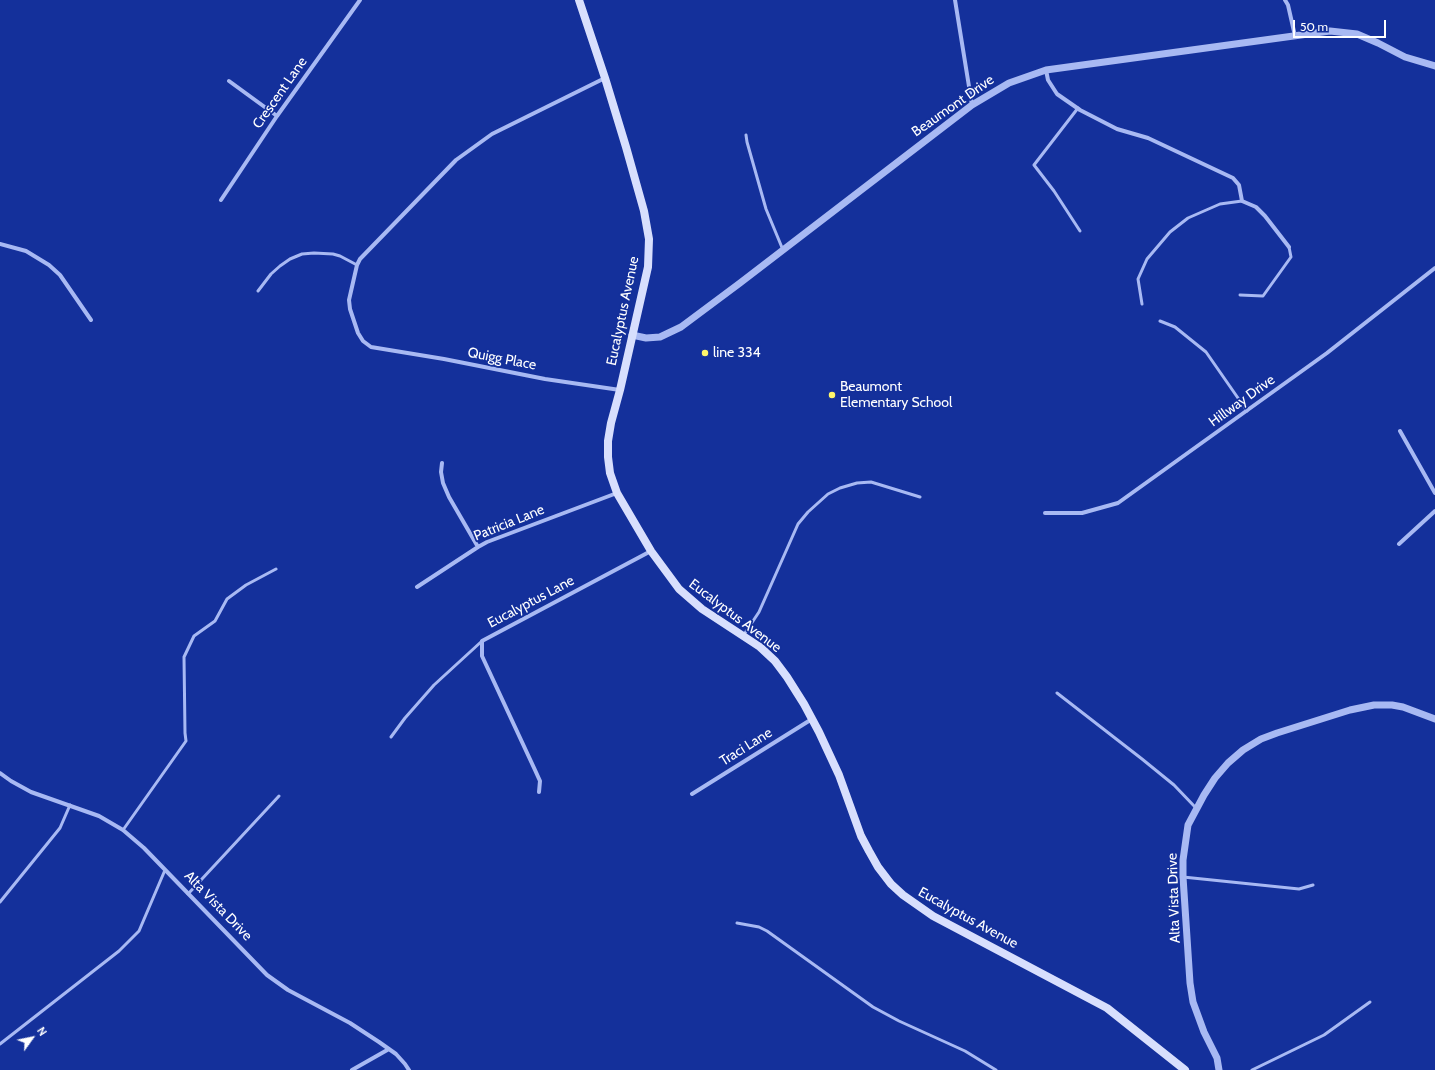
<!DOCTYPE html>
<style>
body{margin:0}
#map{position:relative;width:1435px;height:1070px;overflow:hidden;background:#14309b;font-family:Cabin,sans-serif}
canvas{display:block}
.north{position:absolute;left:12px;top:1018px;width:40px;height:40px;-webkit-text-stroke:3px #14309b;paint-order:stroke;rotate:57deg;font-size:11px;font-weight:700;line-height:16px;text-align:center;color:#fff}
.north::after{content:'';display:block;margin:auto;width:14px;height:18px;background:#fff;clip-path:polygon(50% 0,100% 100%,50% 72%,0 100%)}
.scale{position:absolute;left:1293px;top:20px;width:93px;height:18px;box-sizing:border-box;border:2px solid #fff;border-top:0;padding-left:5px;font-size:12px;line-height:14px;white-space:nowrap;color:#fff;-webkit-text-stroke:3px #14309b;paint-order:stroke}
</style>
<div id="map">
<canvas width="1435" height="1070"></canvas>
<div class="north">N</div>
<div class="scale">50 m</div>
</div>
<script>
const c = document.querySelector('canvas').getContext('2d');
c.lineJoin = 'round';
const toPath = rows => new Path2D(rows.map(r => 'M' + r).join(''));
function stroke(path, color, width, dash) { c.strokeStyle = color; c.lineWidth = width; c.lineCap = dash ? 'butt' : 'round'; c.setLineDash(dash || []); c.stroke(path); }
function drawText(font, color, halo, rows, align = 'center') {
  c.font = font + ' Cabin,sans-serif'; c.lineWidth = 3.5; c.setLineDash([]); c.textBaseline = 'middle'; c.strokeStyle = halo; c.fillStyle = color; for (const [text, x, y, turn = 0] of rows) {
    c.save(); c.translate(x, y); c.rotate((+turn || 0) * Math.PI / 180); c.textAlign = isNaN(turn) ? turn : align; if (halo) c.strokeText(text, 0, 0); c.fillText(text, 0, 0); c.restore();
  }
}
stroke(toPath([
 [1078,108,1034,165,1054,191,1080,231],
 [746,135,747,142,766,209,783,250],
 [258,291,271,274,280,266,290,259,302,254,314,253,333,254,340,256,357,265],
 [1240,295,1263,296,1291,257,1289,247],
 [1142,304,1138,279,1147,259,1170,232,1188,218,1220,204,1242,201],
 [1160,321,1175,327,1206,352,1247,411],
 [743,636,759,612,798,524,808,512,828,494,840,488,857,483,871,482,920,497],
 [1057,693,1142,759,1174,785,1196,808],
 [391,737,405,718,434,685,482,641],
 [123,830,186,741,185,733,184,657,194,636,215,621,227,599,246,585,276,569],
 [1183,877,1299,889,1313,885],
 [188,894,279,796],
 [0,902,60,828,70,805],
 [737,923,759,927,767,931,873,1007,899,1021,965,1051,996,1070],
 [0,1044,119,951,139,931,165,870],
 [1252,1070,1324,1035,1370,1002]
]), '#a8b9f3', 3);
stroke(toPath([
 [955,0,972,105],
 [1285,0,1288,5,1295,36],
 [1046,70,1048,80,1057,94,1080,110,1117,129,1148,138,1233,178,1239,185,1242,201,1256,207,1265,216,1289,247],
 [605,78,492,134,456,160,360,259,357,265,349,300,350,309,358,333,363,341,371,347,444,359,545,379,620,390],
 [229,81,277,116],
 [221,200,277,116,360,0],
 [0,244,26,251,49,265,60,275,91,320],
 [1400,431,1435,493],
 [442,463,441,472,443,483,449,497,478,547],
 [1045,513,1082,513,1118,503,1327,353,1435,268],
 [1399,544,1435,511],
 [417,587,478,547,487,542,617,493],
 [0,773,11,781,31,792,99,816,123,830,144,848,267,975,288,990,350,1023,379,1042,396,1054,405,1064,409,1070],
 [539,792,540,781,535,770,482,656,482,641,651,551],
 [692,794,812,719],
 [352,1070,389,1049]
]), '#a8b9f3', 4);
stroke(toPath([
 [632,335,646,338,660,337,681,327,740,283,972,105,1009,83,1046,70,1330,31,1357,34,1378,43,1405,57,1435,66],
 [1219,1070,1217,1058,1204,1032,1193,1002,1190,983,1183,877,1183,860,1188,825,1204,795,1215,778,1228,763,1243,750,1261,739,1277,733,1350,710,1374,705,1392,705,1403,707,1435,719]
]), '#a8b9f3', 7);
stroke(toPath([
 [579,0,605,78,626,147,644,211,649,239,648,267,620,390,611,423,608,441,608,457,610,473,617,493,651,551,679,589,702,609,760,647,775,661,787,677,804,704,819,732,839,775,861,836,869,851,878,867,891,884,903,895,933,916,1107,1008,1185,1070]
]), '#d8dffd', 8);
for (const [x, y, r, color] of [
 [705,353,4,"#fff66b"],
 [832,395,4,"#fff66b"]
]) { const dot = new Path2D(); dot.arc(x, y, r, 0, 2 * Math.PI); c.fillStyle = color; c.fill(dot); stroke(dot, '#14309b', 1.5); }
drawText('14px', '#fff', '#14309b', [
 ["Crescent Lane",280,93,-55],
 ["Beaumont Drive",953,106,-35],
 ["Eucalyptus Avenue",623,311,-78],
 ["Quigg Place",502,359,11],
 ["Hillway Drive",1242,401,-36],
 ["Patricia Lane",509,523,-22],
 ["Eucalyptus Lane",531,602,-28],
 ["Eucalyptus Avenue",735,616,37],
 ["Traci Lane",746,747,-32],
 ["Alta Vista Drive",1174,898,-92],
 ["Alta Vista Drive",218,906,46],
 ["Eucalyptus Avenue",968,918,29]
]);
drawText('14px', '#fff', '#14309b', [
 ["line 334",713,353],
 ["Beaumont",840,387],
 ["Elementary School",840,403]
], 'left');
</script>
